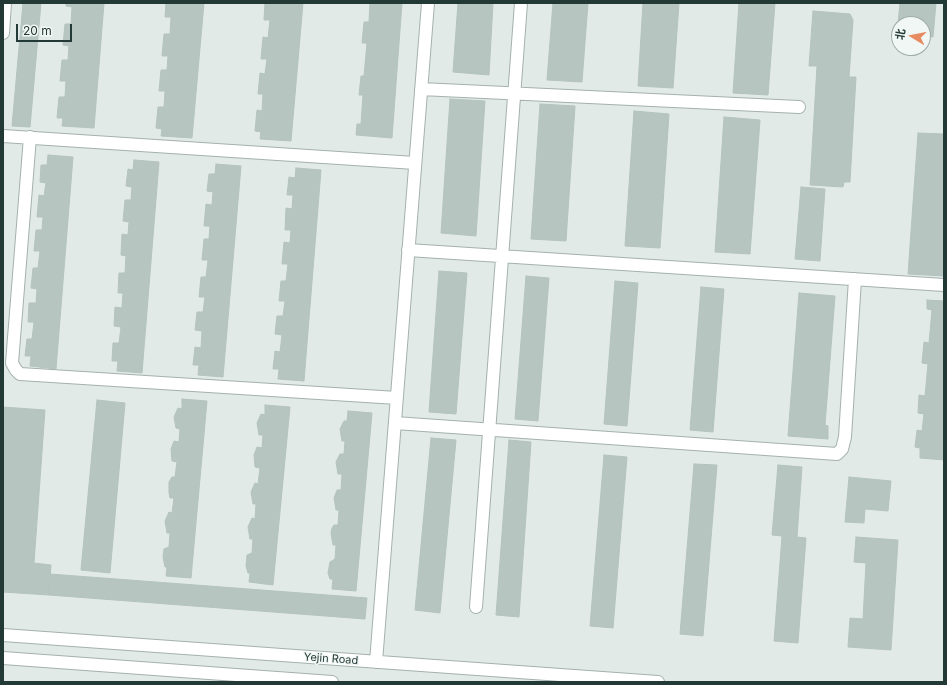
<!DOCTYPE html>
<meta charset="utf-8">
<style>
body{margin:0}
#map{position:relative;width:947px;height:685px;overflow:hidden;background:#e1eae7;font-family:Inter,"Noto Sans SC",sans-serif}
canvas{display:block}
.frame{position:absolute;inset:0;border:4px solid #233935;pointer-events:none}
.north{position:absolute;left:891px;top:16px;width:40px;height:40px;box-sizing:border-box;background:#f1f7f4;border:1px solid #9faba8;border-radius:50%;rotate:280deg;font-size:11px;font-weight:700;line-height:16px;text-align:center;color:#233935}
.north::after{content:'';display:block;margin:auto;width:14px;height:18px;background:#e78c62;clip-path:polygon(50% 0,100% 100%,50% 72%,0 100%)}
.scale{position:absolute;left:16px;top:24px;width:56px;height:18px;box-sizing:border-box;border:2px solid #233935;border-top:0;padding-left:5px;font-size:12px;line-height:14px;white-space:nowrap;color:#233935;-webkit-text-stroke:3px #f1f7f4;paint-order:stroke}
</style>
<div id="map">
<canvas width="947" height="685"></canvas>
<div class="frame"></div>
<div class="north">北</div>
<div class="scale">20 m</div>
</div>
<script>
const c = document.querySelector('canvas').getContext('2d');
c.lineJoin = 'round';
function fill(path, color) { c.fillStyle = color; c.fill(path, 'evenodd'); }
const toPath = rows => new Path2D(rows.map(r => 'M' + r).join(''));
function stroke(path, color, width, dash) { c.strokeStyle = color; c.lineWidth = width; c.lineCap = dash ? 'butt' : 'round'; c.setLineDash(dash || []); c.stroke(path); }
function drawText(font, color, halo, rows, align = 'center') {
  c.font = font + ' Inter,sans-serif'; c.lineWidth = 3; c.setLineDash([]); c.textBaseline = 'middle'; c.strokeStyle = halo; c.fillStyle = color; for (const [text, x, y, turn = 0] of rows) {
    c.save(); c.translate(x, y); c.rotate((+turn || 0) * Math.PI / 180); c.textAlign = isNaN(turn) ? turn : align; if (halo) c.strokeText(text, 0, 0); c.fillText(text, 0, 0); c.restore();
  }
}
const building = toPath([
 [23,3,41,3,30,127,12,126,23,3],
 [66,3,104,3,94,128,62,126,63,118,57,118,59,97,65,97,66,81,60,81,62,60,68,60,69,46,63,45,65,24,71,24,72,7,66,6,66,3],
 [166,3,204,3,192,138,161,136,162,129,156,128,158,107,164,107,165,91,159,91,161,70,167,70,168,56,162,56,164,34,170,34,171,17,165,17,166,3],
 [265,3,303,3,291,141,260,139,261,132,255,131,257,110,262,111,263,94,258,94,260,73,265,74,267,59,261,59,263,37,268,38,270,20,264,20,265,3],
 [370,3,402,3,392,138,356,135,357,124,361,124,363,95,359,95,361,76,364,76,367,43,362,43,364,22,369,22,370,3],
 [458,3,493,3,489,75,453,72,458,3],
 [553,3,588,3,582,82,547,80,553,3],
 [643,3,679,3,673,88,638,86,643,3],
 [739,3,775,3,768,95,733,93,739,3],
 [900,3,936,3,933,37,923,36,923,24,899,24,899,35,897,34,900,3],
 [813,11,850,14,853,20,849,77,856,77,850,182,844,182,843,187,810,185,817,66,809,66,813,11],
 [450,99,485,101,476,236,441,233,450,99],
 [540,104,575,106,566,241,531,239,540,104],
 [634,111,669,114,660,248,625,246,634,111],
 [724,117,760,120,750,254,715,252,724,117],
 [918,133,944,134,944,276,908,274,918,133],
 [48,155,73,157,56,369,30,366,31,356,25,356,27,339,32,339,34,322,28,322,29,303,36,303,37,289,31,288,33,268,38,268,40,251,34,251,36,230,42,230,43,217,37,217,39,195,44,196,46,183,40,182,41,165,47,165,48,155],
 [134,160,159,162,142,373,117,371,118,361,112,361,113,343,119,343,121,327,114,326,115,307,122,308,123,293,118,293,119,273,125,273,126,256,121,255,122,234,128,235,129,222,123,221,125,200,131,200,132,187,126,186,128,169,133,170,134,160],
 [216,164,241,166,223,377,198,375,199,365,193,365,195,347,201,348,202,331,195,330,197,312,203,312,205,297,199,297,201,277,206,277,208,260,202,260,204,239,209,239,210,226,204,226,206,204,212,205,213,192,207,191,209,174,215,174,216,164],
 [296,168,321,170,304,381,278,379,279,369,273,369,275,351,280,352,282,335,275,334,277,316,283,316,285,301,279,301,281,281,286,281,288,264,282,264,284,242,290,243,291,230,285,230,286,208,292,209,293,195,287,195,289,177,295,178,296,168],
 [801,187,825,189,820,261,795,259,801,187],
 [439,271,467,273,456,414,429,412,439,271],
 [526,276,549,278,538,421,515,419,526,276],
 [615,281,638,283,627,426,604,424,615,281],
 [701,287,724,289,713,432,690,430,701,287],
 [799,293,835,296,825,425,828,426,828,439,788,436,799,293],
 [927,300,944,301,944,460,920,458,920,448,915,447,917,430,922,431,924,414,918,413,919,395,925,396,928,364,922,363,924,342,929,343,932,310,927,309,927,300],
 [182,399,207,401,191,578,166,576,167,567,165,567,163,557,164,549,169,547,170,533,167,533,165,521,169,512,172,513,174,498,170,498,169,493,169,482,172,477,175,477,177,462,172,461,171,449,174,441,179,442,180,429,176,428,174,417,178,408,182,409,182,399],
 [97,400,125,403,110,573,81,570,97,400],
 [265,405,290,407,273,585,249,582,250,573,248,573,246,566,247,555,252,553,253,539,250,539,248,527,252,518,255,519,256,504,253,504,251,492,255,483,258,484,260,468,255,467,254,455,257,447,262,448,263,435,259,435,257,423,261,414,265,415,265,405],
 [3,407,45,410,34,563,51,565,49,595,3,592,3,407],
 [348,411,372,413,356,591,332,589,333,579,330,579,328,573,330,562,335,559,336,545,333,545,331,533,332,528,334,525,338,525,339,510,336,510,334,498,337,490,341,490,342,474,338,474,336,462,340,454,344,454,345,441,342,441,340,429,344,421,347,421,348,411],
 [431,438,456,440,440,613,415,610,431,438],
 [509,440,531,442,519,617,496,615,509,440],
 [604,455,627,457,613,628,590,626,604,455],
 [694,464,717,465,703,636,680,634,694,464],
 [778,465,802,467,797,537,806,538,798,643,774,641,782,536,772,535,778,465],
 [849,477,891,481,888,511,865,509,864,523,845,522,849,477],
 [856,537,898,540,891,650,848,647,850,618,863,619,866,563,854,562,856,537],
 [50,574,367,598,365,619,49,595,50,574]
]);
fill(building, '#b6c5c0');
stroke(building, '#b4c3be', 1);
const minor = toPath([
 [3,33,5,3],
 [421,89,799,107],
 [3,136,415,163],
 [30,137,12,363,16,370,20,374,397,398],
 [408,250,944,285],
 [395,423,837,454,842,449,845,437,855,279],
 [476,607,521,3],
 [3,635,658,682],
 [3,658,332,682],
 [376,662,428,3]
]);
stroke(minor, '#a4b1ae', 14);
stroke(minor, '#fff', 12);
drawText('11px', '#233935', '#f1f7f4', [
 ["Yejin Road",331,659,4]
]);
</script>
